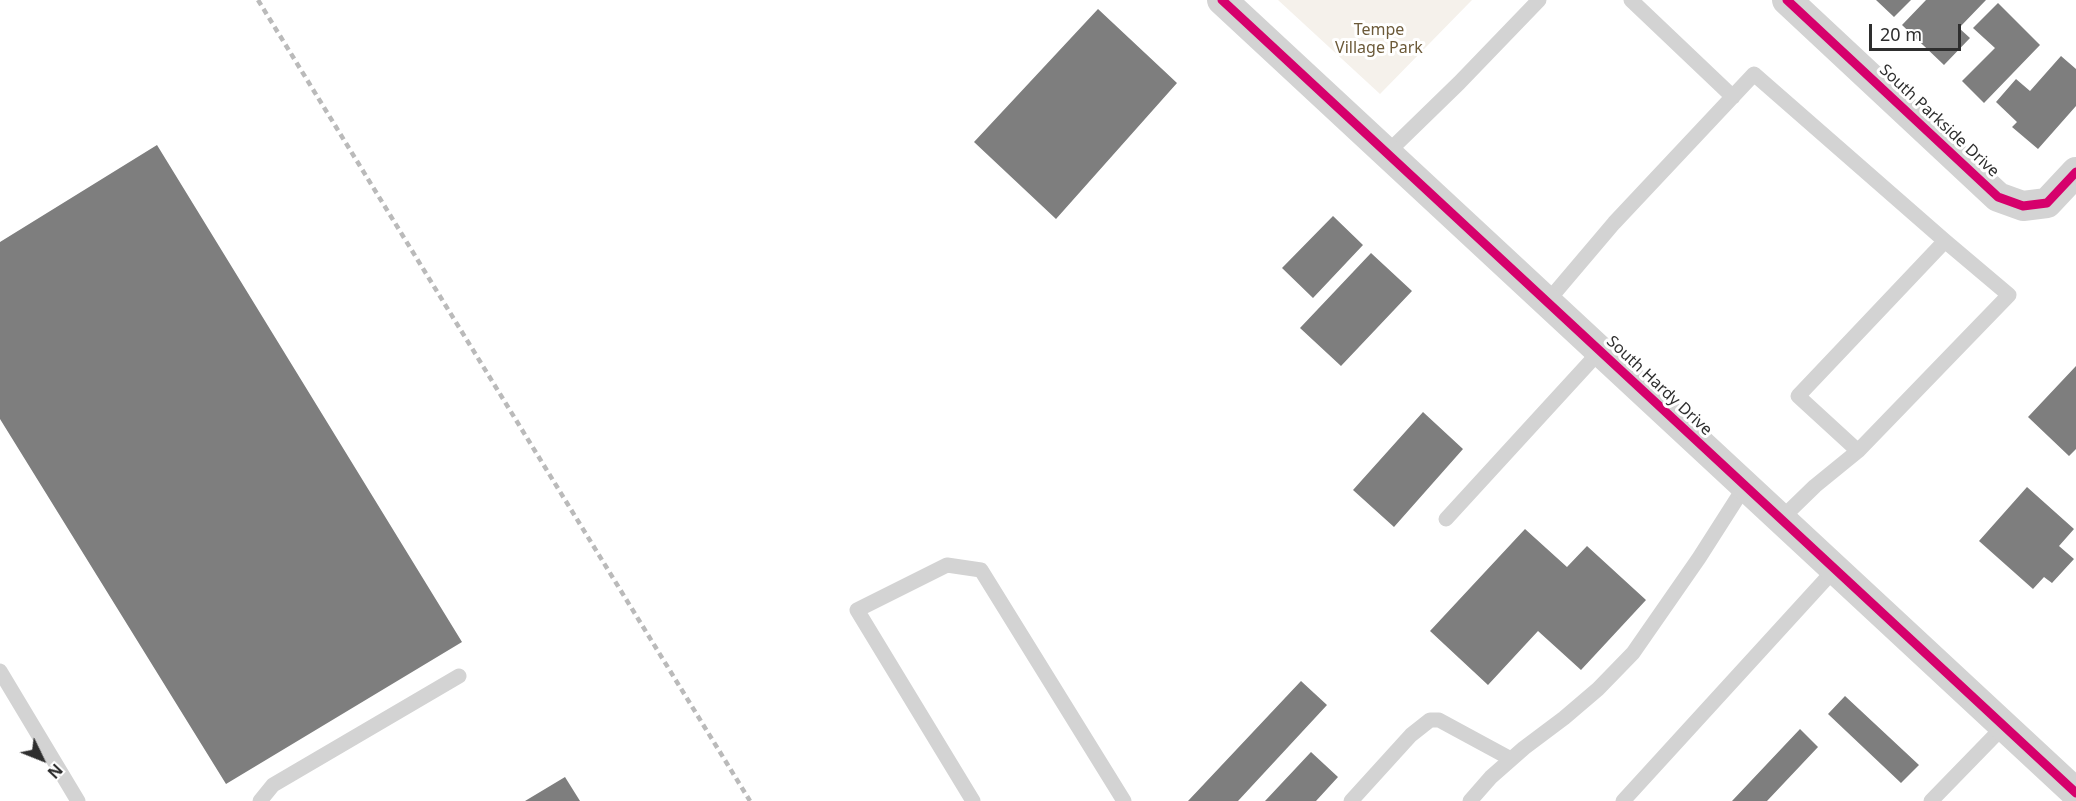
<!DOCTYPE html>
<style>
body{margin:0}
#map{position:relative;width:2076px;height:801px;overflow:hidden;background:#fff;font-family:"Noto Sans",sans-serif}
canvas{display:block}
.north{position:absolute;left:12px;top:729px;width:60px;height:60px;-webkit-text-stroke:4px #fff;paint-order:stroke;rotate:133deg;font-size:16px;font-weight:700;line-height:24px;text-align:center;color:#2e2e2e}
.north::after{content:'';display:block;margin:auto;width:21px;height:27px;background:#2e2e2e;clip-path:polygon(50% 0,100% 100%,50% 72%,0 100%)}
.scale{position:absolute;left:1869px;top:24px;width:92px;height:27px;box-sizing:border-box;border:3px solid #2e2e2e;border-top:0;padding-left:8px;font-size:18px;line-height:21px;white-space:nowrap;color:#2e2e2e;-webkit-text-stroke:4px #fff;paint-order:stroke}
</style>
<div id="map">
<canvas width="2076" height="801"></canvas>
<div class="north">N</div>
<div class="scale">20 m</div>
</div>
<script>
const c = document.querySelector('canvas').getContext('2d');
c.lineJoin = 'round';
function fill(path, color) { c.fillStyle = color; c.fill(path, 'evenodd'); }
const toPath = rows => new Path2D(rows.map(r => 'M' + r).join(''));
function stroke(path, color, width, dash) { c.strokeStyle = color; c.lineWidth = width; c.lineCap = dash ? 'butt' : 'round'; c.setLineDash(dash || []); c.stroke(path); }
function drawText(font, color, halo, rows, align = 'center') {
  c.font = font + ' "Noto Sans",sans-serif'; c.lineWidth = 6; c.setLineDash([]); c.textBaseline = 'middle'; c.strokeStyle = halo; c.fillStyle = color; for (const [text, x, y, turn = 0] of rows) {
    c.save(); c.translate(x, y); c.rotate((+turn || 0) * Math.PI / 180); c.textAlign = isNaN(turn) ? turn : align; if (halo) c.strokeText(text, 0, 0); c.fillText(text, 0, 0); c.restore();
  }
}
fill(toPath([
 [1278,0,1472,0,1380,94]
]), '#f5f1eb');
fill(toPath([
 [1876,0,1911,0,1894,17],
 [1926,0,1986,0,1959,28,1970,38,1944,65,1902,25],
 [1998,3,2040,45,1984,103,1962,81,1995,48,1973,28],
 [1098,9,1177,83,1056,219,974,142],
 [2061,56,2076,69,2076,106,2038,149,2012,127,2017,122,1996,102,2016,79,2030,91],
 [157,145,462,642,226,784,0,419,0,242],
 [1333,216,1363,245,1313,298,1282,268],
 [1371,253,1412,291,1341,366,1300,328],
 [2076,366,2076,449,2069,456,2028,417],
 [1423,412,1463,449,1394,527,1353,490],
 [2027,487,2074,529,2059,546,2074,559,2052,583,2044,577,2033,589,1979,541],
 [1525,529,1567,567,1587,546,1646,600,1581,670,1538,631,1488,685,1430,631],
 [1301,681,1327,705,1238,801,1188,801],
 [1845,696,1919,765,1901,783,1828,714],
 [1800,729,1818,747,1767,801,1732,801],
 [1311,752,1338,777,1316,801,1265,801],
 [565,777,580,801,525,801]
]), '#7e7e7e');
stroke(toPath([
 [1631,0,1733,97],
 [1387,153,1459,83,1539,0],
 [1547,302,1614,223,1754,74,1945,241,2009,295,1858,451,1815,486,1781,519],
 [1858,451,1798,396,1945,241],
 [1446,519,1600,351],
 [0,671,78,801],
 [260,801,273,785,459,676],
 [973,801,857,610,947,565,981,570,1124,801],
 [1351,801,1411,735,1430,720,1439,720,1511,759],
 [1470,801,1491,777,1524,748,1564,718,1598,689,1633,653,1699,558,1745,486],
 [1623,801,1835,569],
 [1931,801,2004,726]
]), '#d3d3d3', 15);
stroke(toPath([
 [1222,0,2076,793],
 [1787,0,1998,197,2023,206,2047,203,2076,172]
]), '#d3d3d3', 30);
stroke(toPath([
 [258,0,750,801]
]), '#bababa', 4.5, [6, 4.5]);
stroke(toPath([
 [1222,0,2076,793],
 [1787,0,1998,197,2023,206,2047,203,2076,172]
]), '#d6006c', 9);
drawText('16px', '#6c5a39', '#fff', [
 ["Tempe",1379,30],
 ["Village Park",1379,48]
]);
drawText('16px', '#2e2e2e', '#fff', [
 ["South Parkside Drive",1939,121,43],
 ["South Hardy Drive",1659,386,43]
]);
</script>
